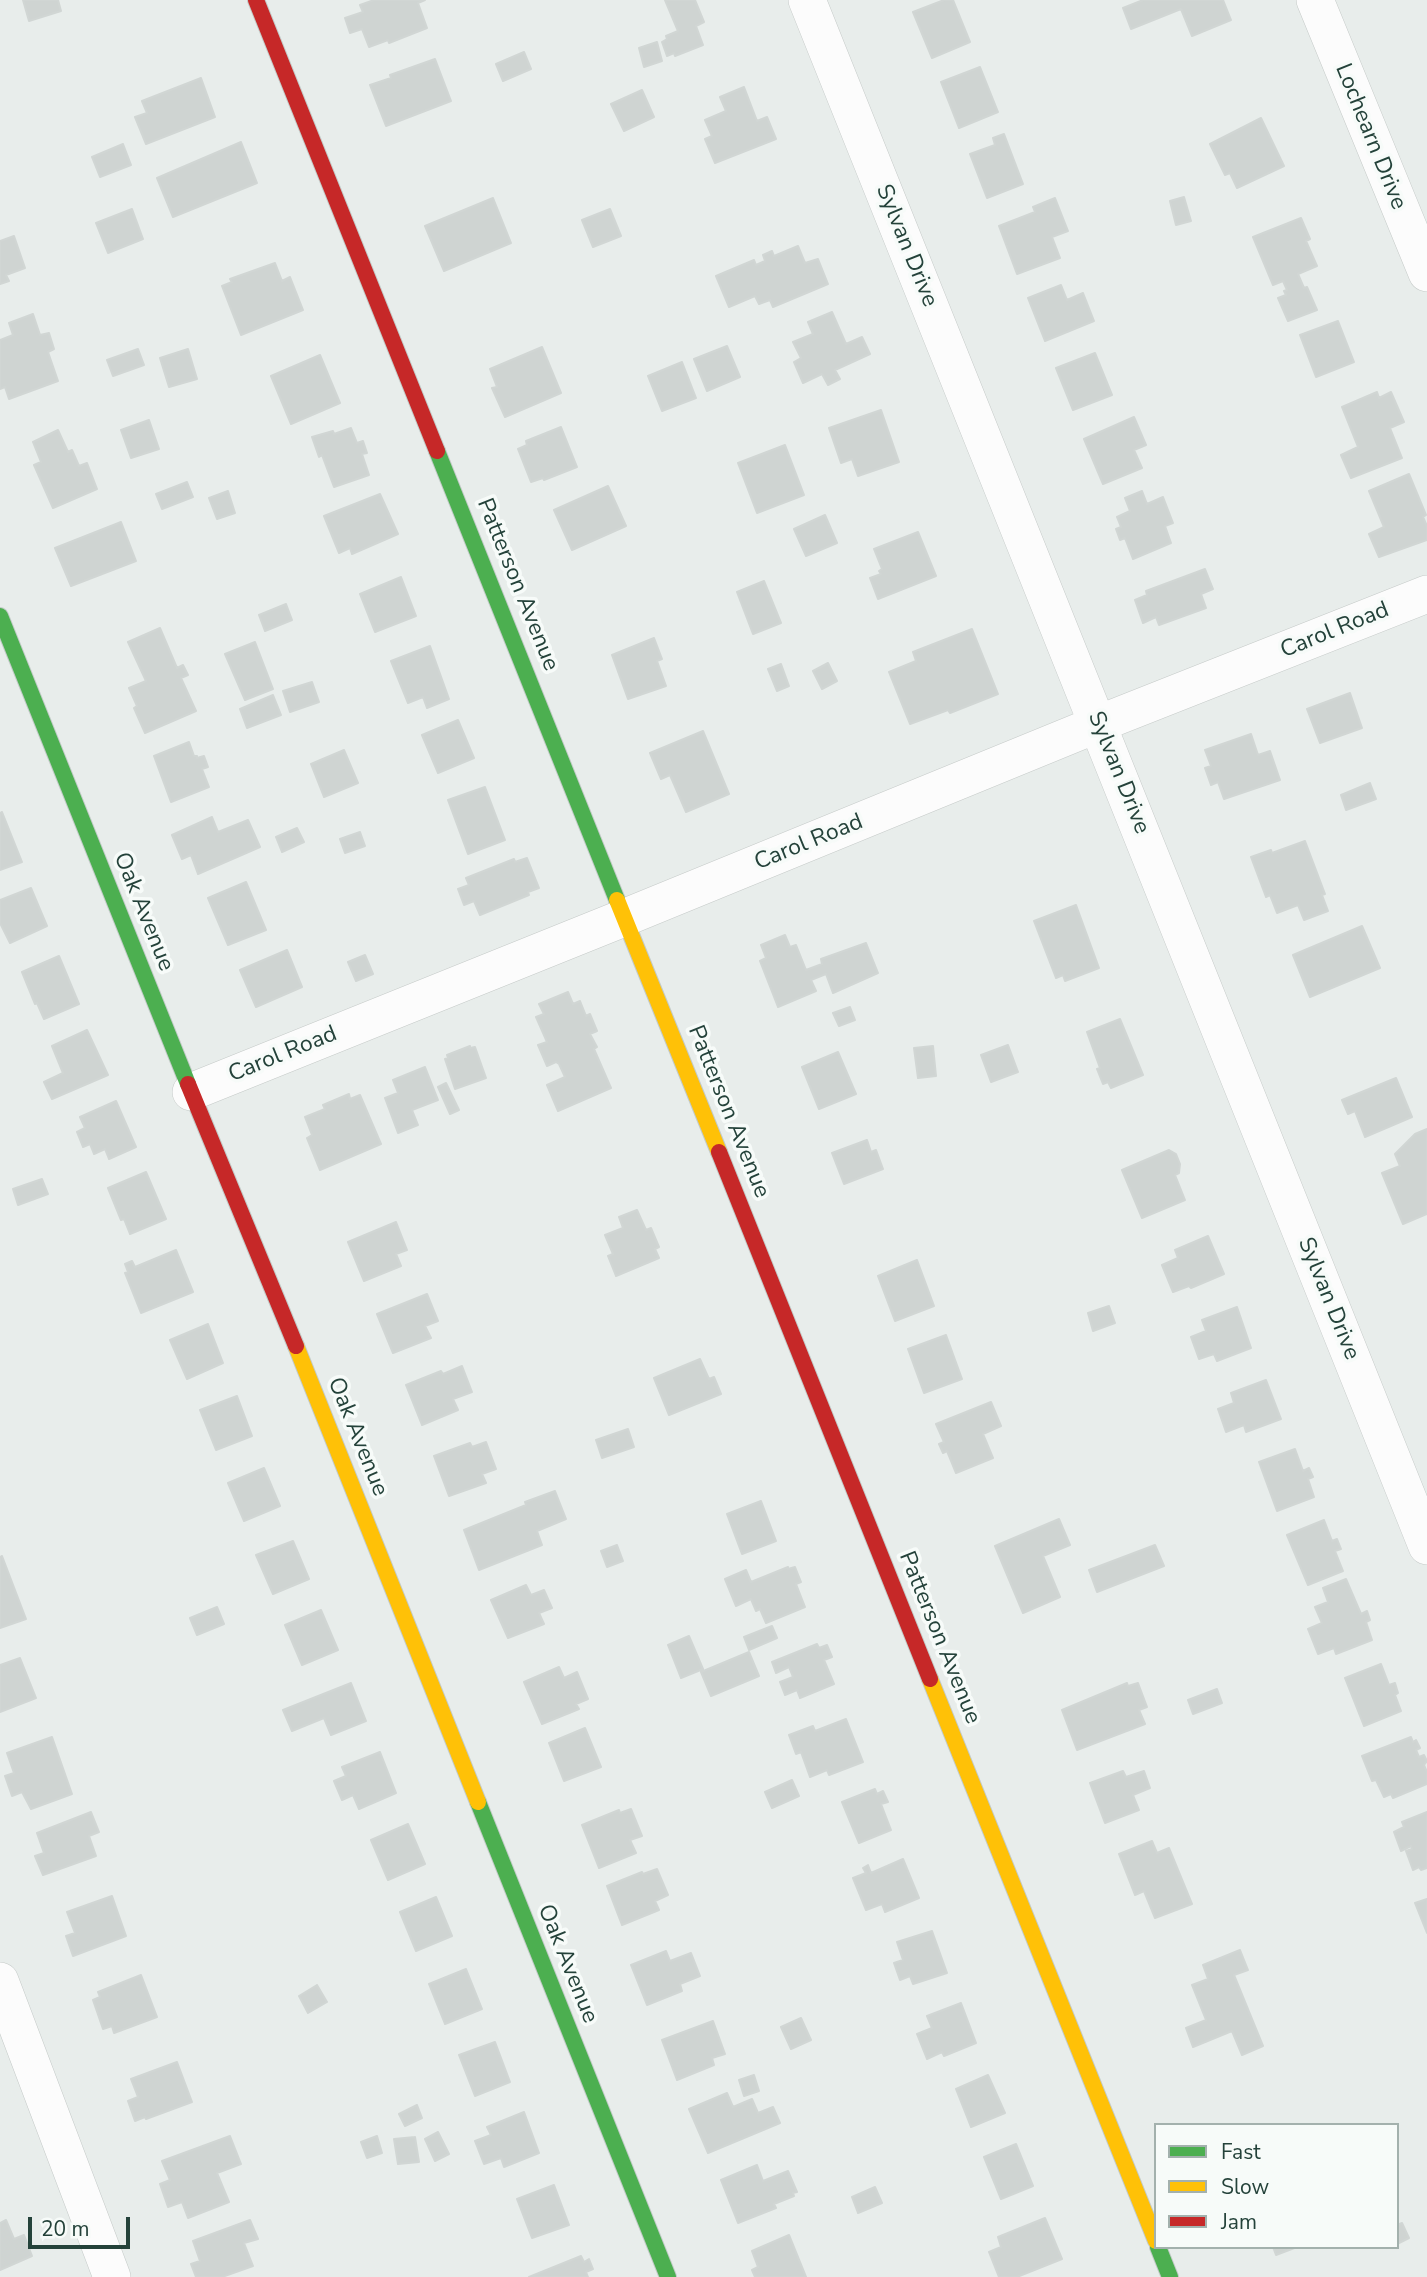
<!DOCTYPE html>
<style>
body{margin:0}
#map{position:relative;width:1427px;height:2277px;overflow:hidden;background:#e8edeb;font-family:"Nunito Sans",sans-serif}
canvas{display:block}
.legend{position:absolute;left:1154px;top:2123px;width:245px;height:126px;box-sizing:border-box;background:#f7fbf9;border:2px solid #a3b1ad;margin:0;padding:9px 12px;list-style:none;font-size:21px;color:#24423a}
.legend li{display:flex;align-items:center;gap:14px;height:35px}
.legend b{width:35px;border:2px solid #a3b1ad}
.scale{position:absolute;left:28px;top:2217px;width:102px;height:32px;box-sizing:border-box;border:4px solid #24423a;border-top:0;padding-left:9px;font-size:21px;line-height:24px;white-space:nowrap;color:#24423a;-webkit-text-stroke:5px #f7fbf9;paint-order:stroke}
</style>
<div id="map">
<canvas width="1427" height="2277"></canvas>
<ul class="legend">
<li><b style="height:9px;background:#4caf50"></b>Fast</li>
<li><b style="height:9px;background:#ffc107"></b>Slow</li>
<li><b style="height:9px;background:#c62828"></b>Jam</li>
</ul>
<div class="scale">20 m</div>
</div>
<script>
const c = document.querySelector('canvas').getContext('2d');
c.lineJoin = 'round';
function fill(path, color) { c.fillStyle = color; c.fill(path, 'evenodd'); }
const toPath = rows => new Path2D(rows.map(r => 'M' + r).join(''));
function stroke(path, color, width, dash) { c.strokeStyle = color; c.lineWidth = width; c.lineCap = dash ? 'butt' : 'round'; c.setLineDash(dash || []); c.stroke(path); }
function drawText(font, color, halo, rows, align = 'center') {
  c.font = font + ' "Nunito Sans",sans-serif'; c.lineWidth = 7; c.setLineDash([]); c.textBaseline = 'middle'; c.strokeStyle = halo; c.fillStyle = color; for (const [text, x, y, turn = 0] of rows) {
    c.save(); c.translate(x, y); c.rotate((+turn || 0) * Math.PI / 180); c.textAlign = isNaN(turn) ? turn : align; if (halo) c.strokeText(text, 0, 0); c.fillText(text, 0, 0); c.restore();
  }
}
const building = toPath([
 [23,0,58,0,61,11,29,21,23,0],
 [374,0,425,0,418,3,427,28,389,43,388,40,369,47,362,29,350,33,345,18,363,12,360,5,374,0],
 [665,0,695,0,704,22,696,26,703,45,675,56,674,53,667,56,662,42,667,39,666,36,678,31,665,0],
 [944,0,953,0,970,42,932,58,913,12,944,0],
 [1143,0,1223,0,1231,20,1192,36,1181,9,1131,29,1123,8,1143,0],
 [657,42,662,61,644,67,639,48,657,42],
 [524,52,531,69,503,81,496,64,524,52],
 [435,59,451,101,386,126,370,85,391,78,390,75,435,59],
 [980,67,998,112,959,128,941,82,980,67],
 [201,78,215,117,146,144,135,117,147,113,142,101,201,78],
 [744,87,757,121,767,117,776,139,715,163,705,139,712,136,705,120,726,111,720,97,744,87],
 [642,90,654,117,624,131,611,104,642,90],
 [1261,118,1284,166,1237,188,1230,173,1225,175,1210,144,1261,118],
 [1004,134,1023,184,987,198,970,154,995,145,993,138,1004,134],
 [241,142,257,183,173,217,157,178,241,142],
 [123,144,131,165,100,177,92,157,123,144],
 [1184,197,1191,221,1176,225,1170,201,1184,197],
 [493,198,511,243,444,271,425,226,493,198],
 [1055,198,1068,231,1052,237,1060,258,1017,274,999,226,1035,212,1033,207,1055,198],
 [132,209,143,239,108,253,96,223,132,209],
 [610,209,621,236,593,247,582,220,610,209],
 [1301,218,1310,239,1306,241,1317,266,1298,274,1304,288,1307,287,1317,310,1288,321,1278,298,1286,295,1284,291,1287,290,1283,281,1273,285,1253,237,1301,218],
 [14,236,25,268,6,275,9,281,0,284,0,241,14,236],
 [798,246,805,263,818,259,828,284,773,307,770,300,759,304,755,296,729,307,716,276,754,260,756,265,765,261,763,255,772,251,774,256,798,246],
 [275,263,282,281,290,277,303,310,241,335,222,286,232,282,230,279,275,263],
 [1061,285,1067,300,1083,293,1094,321,1045,341,1028,298,1061,285],
 [832,312,846,344,862,337,870,354,835,370,840,379,828,385,822,374,803,383,794,362,801,358,793,342,813,334,808,322,832,312],
 [33,314,40,335,49,333,54,349,48,352,58,381,9,399,5,387,0,389,0,340,13,335,9,323,33,314],
 [1338,321,1354,362,1316,377,1300,335,1338,321],
 [727,346,740,377,707,391,694,359,727,346],
 [542,347,561,393,505,417,492,388,497,387,490,369,542,347],
 [138,349,144,365,113,376,107,360,138,349],
 [188,349,197,379,169,387,160,358,188,349],
 [1095,353,1112,395,1073,410,1056,368,1095,353],
 [320,355,340,403,291,424,271,376,320,355],
 [682,362,696,398,662,411,648,376,682,362],
 [1377,392,1379,398,1391,392,1404,422,1390,428,1402,458,1351,478,1341,455,1358,447,1342,407,1377,392],
 [881,410,899,462,858,476,852,459,841,463,829,428,881,410],
 [1134,417,1146,445,1134,450,1142,468,1103,484,1084,439,1134,417],
 [149,420,159,449,131,458,121,430,149,420],
 [561,427,577,467,544,480,543,478,531,482,518,449,527,445,526,441,561,427],
 [351,428,357,443,363,441,367,453,362,454,369,475,334,487,322,455,319,457,312,437,333,431,334,434,351,428],
 [58,430,68,452,72,450,79,466,87,463,97,489,53,508,34,465,41,462,33,442,58,430],
 [785,445,804,495,757,513,738,463,785,445],
 [1409,474,1426,515,1423,517,1427,526,1427,540,1379,557,1369,534,1384,527,1369,491,1409,474],
 [187,482,193,497,162,509,156,494,187,482],
 [608,486,626,526,572,550,554,510,608,486],
 [228,491,235,513,217,519,209,498,228,491],
 [1142,491,1147,504,1163,497,1173,523,1165,526,1171,543,1133,559,1125,538,1120,540,1116,529,1121,527,1117,517,1130,511,1125,498,1142,491],
 [380,494,398,534,352,554,350,548,339,553,324,516,380,494],
 [825,515,837,543,806,556,794,529,825,515],
 [121,522,136,561,71,586,55,548,121,522],
 [918,532,936,576,878,599,870,578,881,574,879,571,882,569,874,549,918,532],
 [1205,569,1213,589,1201,594,1206,608,1159,625,1156,617,1143,623,1135,600,1147,595,1146,591,1205,569],
 [401,577,416,616,375,632,360,594,401,577],
 [764,581,781,623,753,634,737,592,764,581],
 [286,604,292,620,265,631,259,615,286,604],
 [160,628,177,668,183,665,188,675,181,678,196,711,145,733,134,708,137,706,129,688,146,681,128,642,160,628],
 [972,629,998,694,950,713,948,710,910,724,889,672,916,661,913,652,972,629],
 [654,638,662,659,657,661,666,686,628,699,612,655,654,638],
 [255,642,273,689,245,700,225,654,255,642],
 [430,646,449,699,427,708,423,697,408,703,391,661,430,646],
 [828,663,837,681,822,689,813,671,828,663],
 [781,664,789,686,777,691,768,669,781,664],
 [312,682,319,702,290,712,283,691,312,682],
 [1350,693,1362,728,1320,743,1307,709,1350,693],
 [273,695,281,715,247,728,240,709,273,695],
 [458,720,474,758,438,773,422,735,458,720],
 [703,731,729,794,686,812,670,775,661,779,650,753,703,731],
 [1251,734,1258,755,1270,751,1280,780,1224,799,1218,782,1211,785,1205,768,1211,766,1205,750,1251,734],
 [189,742,194,756,197,756,197,758,204,756,208,767,202,769,209,787,171,802,154,756,189,742],
 [344,750,358,783,324,797,311,764,344,750],
 [1370,783,1376,799,1346,810,1341,795,1370,783],
 [485,787,505,840,468,854,448,800,485,787],
 [2,812,22,862,0,870,0,813,2,812],
 [212,817,218,832,248,820,260,847,198,874,191,855,182,859,172,835,212,817],
 [297,828,304,842,282,852,276,837,297,828],
 [360,832,365,846,345,853,340,839,360,832],
 [1305,841,1325,894,1322,895,1328,911,1304,920,1298,905,1277,913,1270,895,1266,897,1251,857,1271,850,1272,853,1305,841],
 [527,858,539,888,528,892,529,895,480,915,474,901,464,905,458,889,469,885,466,878,514,859,515,862,527,858],
 [246,882,266,930,228,945,208,898,246,882],
 [31,888,47,926,10,943,0,923,0,900,31,888],
 [1076,905,1099,968,1065,981,1063,975,1056,978,1034,921,1076,905],
 [1362,926,1380,968,1310,997,1293,955,1362,926],
 [785,935,790,947,796,945,806,970,822,964,821,959,866,943,878,973,833,993,826,974,811,980,816,991,778,1007,760,961,766,958,761,945,785,935],
 [287,950,302,987,256,1007,240,970,287,950],
 [365,955,373,974,356,981,348,962,365,955],
 [59,956,79,1004,44,1019,37,1003,35,1004,22,972,59,956],
 [568,992,573,1004,580,1001,586,1016,590,1014,597,1031,590,1034,597,1047,594,1049,611,1088,558,1111,547,1085,565,1077,559,1064,556,1062,547,1066,538,1045,547,1042,536,1017,544,1014,539,1004,568,992],
 [850,1007,855,1020,839,1026,833,1013,850,1007],
 [1120,1019,1143,1075,1111,1088,1108,1082,1103,1084,1097,1069,1100,1068,1087,1032,1120,1019],
 [87,1030,108,1075,52,1099,44,1082,63,1073,52,1046,87,1030],
 [1008,1045,1018,1072,991,1082,981,1055,1008,1045],
 [470,1046,470,1048,475,1047,486,1078,455,1089,445,1059,448,1058,447,1055,470,1046],
 [933,1046,936,1076,918,1078,914,1048,933,1046],
 [838,1052,856,1094,819,1109,802,1067,838,1052],
 [425,1067,438,1100,412,1110,418,1125,398,1133,385,1098,398,1093,393,1080,425,1067],
 [1396,1078,1412,1117,1365,1137,1355,1111,1348,1114,1342,1100,1396,1078],
 [446,1083,459,1110,450,1114,438,1087,446,1083],
 [349,1094,350,1099,360,1095,381,1144,320,1170,307,1138,312,1135,305,1117,325,1109,323,1105,349,1094],
 [116,1101,136,1147,109,1159,105,1149,94,1154,90,1144,83,1147,77,1132,85,1128,80,1117,116,1101],
 [1427,1129,1427,1214,1403,1224,1382,1173,1400,1166,1395,1154,1415,1134,1427,1129],
 [867,1140,871,1152,876,1150,883,1169,844,1184,832,1153,867,1140],
 [1169,1150,1176,1154,1180,1164,1179,1173,1175,1175,1185,1200,1142,1218,1122,1170,1169,1150],
 [146,1172,166,1219,130,1234,124,1219,121,1220,108,1188,146,1172],
 [42,1179,48,1194,18,1205,13,1189,42,1179],
 [637,1210,646,1230,651,1228,659,1247,655,1249,659,1258,616,1276,608,1256,613,1254,605,1235,623,1228,619,1217,637,1210],
 [396,1222,407,1250,396,1254,401,1266,364,1281,348,1242,396,1222],
 [1208,1236,1224,1274,1191,1288,1189,1286,1173,1292,1162,1265,1178,1258,1175,1250,1208,1236],
 [176,1250,193,1292,141,1313,125,1273,128,1272,125,1264,132,1261,135,1267,176,1250],
 [917,1260,934,1306,895,1321,878,1276,917,1260],
 [427,1294,438,1321,425,1326,431,1338,393,1353,377,1314,427,1294],
 [1109,1306,1115,1323,1093,1331,1088,1313,1109,1306],
 [1237,1307,1251,1348,1217,1361,1214,1354,1199,1359,1191,1337,1206,1331,1202,1320,1237,1307],
 [208,1324,223,1363,187,1379,170,1340,208,1324],
 [946,1335,962,1379,924,1393,908,1349,946,1335],
 [700,1359,709,1379,714,1377,721,1394,669,1415,654,1378,700,1359],
 [462,1366,472,1392,453,1399,458,1410,422,1425,406,1385,441,1371,443,1374,462,1366],
 [1266,1380,1281,1419,1246,1432,1244,1425,1226,1432,1218,1409,1234,1403,1231,1393,1266,1380],
 [237,1396,252,1436,216,1450,200,1410,237,1396],
 [991,1402,1001,1426,983,1434,993,1458,956,1473,947,1451,943,1453,939,1444,944,1442,936,1424,991,1402],
 [628,1429,634,1447,602,1458,596,1440,628,1429],
 [486,1442,496,1469,482,1474,486,1483,449,1496,434,1456,470,1443,472,1447,486,1442],
 [1295,1449,1303,1471,1309,1468,1313,1477,1308,1479,1314,1497,1277,1511,1259,1462,1295,1449],
 [264,1468,280,1506,244,1521,228,1483,264,1468],
 [555,1491,566,1519,537,1531,542,1545,479,1570,464,1530,526,1505,525,1502,555,1491],
 [761,1501,776,1541,742,1554,727,1514,761,1501],
 [1059,1519,1070,1545,1043,1556,1060,1597,1023,1613,995,1546,1059,1519],
 [1324,1520,1332,1541,1337,1539,1341,1549,1335,1551,1343,1571,1308,1585,1287,1535,1324,1520],
 [293,1541,309,1579,273,1594,256,1555,293,1541],
 [617,1545,623,1561,607,1567,601,1551,617,1545],
 [1155,1545,1164,1566,1097,1592,1089,1570,1155,1545],
 [2,1556,26,1619,0,1628,0,1557,2,1556],
 [788,1567,788,1569,795,1567,801,1582,796,1584,805,1607,766,1623,760,1609,756,1611,751,1599,736,1606,725,1579,746,1570,751,1582,788,1567],
 [1346,1579,1361,1614,1367,1611,1370,1620,1366,1622,1372,1640,1336,1654,1334,1648,1318,1654,1308,1629,1322,1623,1315,1607,1328,1602,1323,1588,1346,1579],
 [526,1585,531,1595,544,1590,552,1608,539,1613,544,1624,508,1638,491,1600,526,1585],
 [217,1607,224,1624,197,1635,190,1618,217,1607],
 [321,1610,338,1650,302,1665,285,1625,321,1610],
 [772,1626,777,1638,749,1650,744,1637,772,1626],
 [689,1636,703,1669,681,1678,668,1645,689,1636],
 [817,1644,819,1648,827,1645,832,1657,824,1660,834,1684,800,1698,797,1690,785,1695,780,1682,793,1677,789,1667,776,1673,772,1662,817,1644],
 [749,1652,759,1676,711,1696,701,1672,749,1652],
 [20,1658,36,1698,0,1712,0,1665,20,1658],
 [1381,1664,1389,1685,1395,1683,1398,1693,1395,1695,1401,1711,1364,1726,1345,1678,1381,1664],
 [559,1667,564,1678,577,1672,588,1699,576,1704,579,1709,542,1724,524,1682,559,1667],
 [351,1683,366,1721,331,1735,324,1718,292,1731,283,1710,351,1683],
 [1127,1683,1128,1686,1138,1683,1147,1707,1139,1710,1145,1724,1077,1750,1062,1710,1127,1683],
 [1217,1689,1222,1703,1193,1714,1188,1700,1217,1689],
 [846,1719,863,1762,829,1775,827,1770,810,1777,801,1752,796,1754,789,1735,813,1726,815,1731,846,1719],
 [585,1728,601,1767,564,1781,549,1743,585,1728],
 [52,1737,72,1794,31,1809,22,1792,12,1796,5,1776,14,1773,7,1753,52,1737],
 [1411,1737,1413,1742,1416,1740,1420,1748,1416,1750,1419,1757,1424,1755,1427,1761,1424,1765,1427,1772,1427,1784,1393,1798,1391,1794,1384,1797,1376,1780,1372,1781,1362,1756,1411,1737],
 [380,1752,396,1793,359,1809,353,1795,342,1800,334,1781,346,1776,342,1767,380,1752],
 [1123,1771,1126,1777,1144,1771,1150,1788,1133,1795,1139,1810,1105,1823,1090,1783,1123,1771],
 [792,1780,799,1796,772,1808,765,1792,792,1780],
 [875,1789,877,1794,883,1791,888,1802,881,1804,891,1830,859,1843,842,1802,875,1789],
 [631,1809,642,1836,630,1840,636,1853,599,1868,582,1825,619,1810,620,1813,631,1809],
 [91,1812,99,1832,89,1836,96,1856,43,1875,35,1856,44,1853,37,1833,91,1812],
 [1427,1812,1427,1868,1421,1870,1419,1867,1413,1870,1406,1851,1412,1849,1411,1846,1401,1851,1394,1832,1404,1827,1402,1822,1427,1812],
 [408,1824,425,1864,388,1880,371,1840,408,1824],
 [1152,1841,1157,1853,1169,1848,1192,1904,1155,1918,1144,1891,1135,1895,1119,1854,1152,1841],
 [903,1859,919,1898,885,1912,882,1904,866,1910,853,1878,866,1873,863,1868,868,1865,871,1873,903,1859],
 [657,1869,668,1895,655,1901,659,1910,622,1925,607,1886,642,1872,643,1874,657,1869],
 [112,1896,126,1936,73,1956,66,1936,75,1933,67,1912,112,1896],
 [436,1897,452,1936,416,1951,400,1912,436,1897],
 [1427,1899,1427,1933,1415,1903,1427,1899],
 [932,1931,947,1973,913,1984,910,1976,900,1980,894,1963,903,1960,897,1942,932,1931],
 [1240,1950,1248,1970,1234,1975,1263,2046,1242,2055,1232,2031,1193,2047,1186,2028,1206,2020,1192,1985,1208,1979,1203,1965,1240,1950],
 [666,1951,670,1961,691,1953,700,1976,680,1984,682,1991,647,2005,631,1965,666,1951],
 [466,1969,482,2009,445,2024,429,1984,466,1969],
 [141,1975,157,2017,114,2033,112,2026,103,2029,93,2000,100,1997,98,1992,141,1975],
 [317,1985,327,2002,308,2013,299,1996,317,1985],
 [961,2003,976,2043,944,2056,942,2052,927,2059,917,2034,932,2028,927,2016,961,2003],
 [801,2018,811,2040,791,2049,781,2027,801,2018],
 [713,2021,725,2054,712,2058,714,2065,677,2080,662,2040,713,2021],
 [495,2042,510,2082,475,2096,459,2055,495,2042],
 [177,2062,192,2102,146,2119,145,2117,135,2121,128,2101,138,2097,131,2079,177,2062],
 [754,2075,759,2091,744,2096,739,2080,754,2075],
 [988,2075,1005,2113,971,2127,956,2089,988,2075],
 [727,2093,733,2107,752,2099,758,2113,773,2107,780,2123,708,2153,689,2109,727,2093],
 [417,2105,422,2118,405,2126,399,2114,417,2105],
 [524,2112,539,2153,504,2167,501,2158,484,2164,475,2141,491,2135,487,2127,524,2112],
 [438,2132,449,2154,435,2161,425,2139,438,2132],
 [230,2136,241,2164,217,2173,229,2202,188,2218,182,2202,168,2207,160,2184,170,2180,162,2161,230,2136],
 [377,2136,382,2153,367,2158,361,2142,377,2136],
 [415,2137,419,2162,398,2164,394,2139,415,2137],
 [1016,2144,1033,2186,1001,2199,984,2157,1016,2144],
 [757,2165,763,2181,788,2171,797,2192,793,2193,794,2196,774,2204,776,2208,738,2223,721,2180,757,2165],
 [554,2185,569,2225,532,2238,517,2199,554,2185],
 [875,2187,882,2203,858,2213,852,2197,875,2187],
 [1045,2218,1062,2259,1017,2277,999,2277,989,2252,1001,2247,998,2237,1045,2218],
 [6,2220,14,2239,24,2235,32,2256,0,2270,0,2223,6,2220],
 [250,2220,258,2239,244,2243,253,2266,222,2277,196,2277,191,2264,200,2261,193,2241,250,2220],
 [1402,2223,1409,2238,1397,2244,1397,2225,1402,2223],
 [789,2235,806,2277,755,2277,752,2270,758,2267,752,2251,789,2235],
 [1273,2247,1297,2247,1276,2255,1273,2247],
 [581,2256,584,2262,589,2259,593,2269,586,2272,588,2277,529,2277,581,2256]
]);
fill(building, '#cfd4d2');
stroke(building, '#d1d6d4', 2);
const street = toPath([
 [807,0,1427,1546],
 [1315,0,1427,273],
 [191,1092,626,917,1098,724,1427,594],
 [0,1981,112,2277]
]);
const fast = toPath([
 [437,451,617,900],
 [0,616,188,1084],
 [478,1802,668,2277],
 [1158,2247,1170,2277]
]);
const slow = toPath([
 [617,900,719,1152],
 [296,1346,478,1802],
 [930,1679,1156,2241]
]);
const jam = toPath([
 [256,0,437,451],
 [188,1084,296,1346],
 [719,1152,930,1679]
]);
stroke(street, '#c5cac8', 38);
stroke(fast, '#c3cbc8', 18);
stroke(slow, '#c3cbc8', 18);
stroke(jam, '#c3cbc8', 18);
stroke(street, '#fcfcfc', 37);
stroke(fast, '#4caf50', 16);
stroke(slow, '#ffc107', 16);
stroke(jam, '#c62828', 16);
drawText('23px', '#24423a', '#f7fbf9', [
 ["Lochearn Drive",1370,137,68],
 ["Sylvan Drive",906,246,68],
 ["Patterson Avenue",517,585,68],
 ["Carol Road",1335,631,-22],
 ["Sylvan Drive",1118,773,68],
 ["Carol Road",809,843,-22],
 ["Oak Avenue",143,912,68],
 ["Carol Road",283,1055,-22],
 ["Patterson Avenue",728,1112,68],
 ["Sylvan Drive",1328,1299,68],
 ["Oak Avenue",357,1437,68],
 ["Patterson Avenue",939,1638,68],
 ["Oak Avenue",567,1964,68]
]);
</script>
